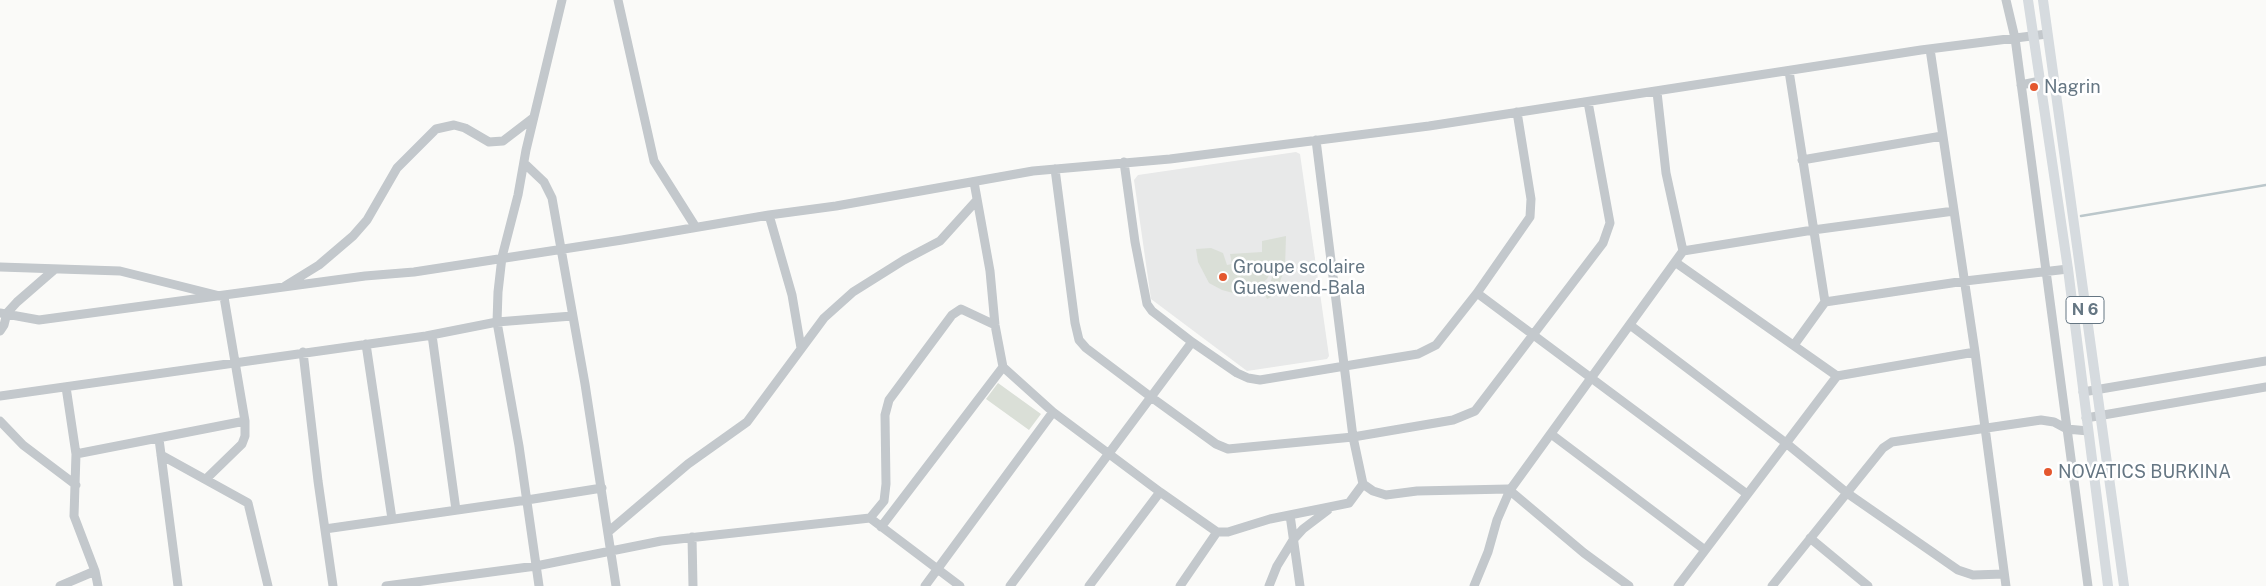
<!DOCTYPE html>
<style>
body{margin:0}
canvas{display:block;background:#fafaf8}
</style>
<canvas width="2266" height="586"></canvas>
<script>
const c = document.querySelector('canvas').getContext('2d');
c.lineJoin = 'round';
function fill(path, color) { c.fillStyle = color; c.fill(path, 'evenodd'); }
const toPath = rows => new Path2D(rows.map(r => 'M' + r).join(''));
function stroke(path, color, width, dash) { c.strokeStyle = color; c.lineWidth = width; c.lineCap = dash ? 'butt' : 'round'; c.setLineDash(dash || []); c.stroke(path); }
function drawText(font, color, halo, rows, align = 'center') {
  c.font = font + ' "Public Sans",sans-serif'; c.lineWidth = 5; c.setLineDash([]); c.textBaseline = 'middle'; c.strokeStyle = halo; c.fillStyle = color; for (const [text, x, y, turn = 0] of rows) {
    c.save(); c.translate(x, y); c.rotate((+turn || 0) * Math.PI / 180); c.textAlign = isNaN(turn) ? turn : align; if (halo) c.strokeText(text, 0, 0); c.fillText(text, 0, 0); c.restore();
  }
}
fill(toPath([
 [1296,152,1300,154,1329,356,1327,359,1247,371,1151,299,1134,180,1138,175]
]), '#e8e9e9');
fill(toPath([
 [1286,236,1285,268,1275,295,1267,299,1262,288,1270,284,1273,274,1272,269,1267,279,1251,292,1237,294,1222,290,1209,283,1198,262,1196,249,1211,248,1223,253,1227,265,1232,264,1230,254,1262,252,1262,241],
 [998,383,1041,414,1029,430,986,399]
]), '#dadfd7');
stroke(toPath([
 [2081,216,2266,185]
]), '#bbc7cb', 2.5);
stroke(toPath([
 [618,0,654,161,695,226],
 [2006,0,2015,38,2088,586],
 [1930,49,1975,352,2006,586],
 [1789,71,1825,302,1794,345],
 [2021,85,2040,81],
 [1657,92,1666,173,1683,251],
 [1316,140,1353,437,1363,484,1373,491,1386,495,1417,491,1508,489,1584,553,1629,586],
 [1802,160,1942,136],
 [1124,162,1135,242,1147,304,1152,311,1192,342,1237,373,1248,378,1260,380,1418,354,1436,345,1477,293,1530,217,1531,199,1517,112],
 [524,163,544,182,552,198,585,384,616,586],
 [1055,169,1075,323,1079,340,1086,348,1151,397,1216,444,1228,449,1353,437,1453,420,1475,411,1603,243,1610,223,1588,102],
 [974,182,990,271,995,325,1003,367,1053,412,1160,492,1217,532,1228,532,1270,519,1349,503,1363,484],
 [769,215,792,295,801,348],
 [1675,262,1837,376],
 [0,267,120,271,224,297,245,421,245,436,242,444,206,479],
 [285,286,319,265,353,236,367,220,397,168,436,129,454,125,465,128,489,142,503,141,533,118],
 [1477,293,1747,494],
 [1825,302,1965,281,2068,269],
 [0,313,39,320,365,276,414,272,622,240,769,215,836,206,1033,171,1170,159,1429,126,1921,50,2047,34],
 [1630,325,1786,443,1847,493,1958,570,1973,575,2004,574],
 [0,331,4,325,7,313,17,302,55,269],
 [432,335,456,510],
 [366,344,392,519],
 [303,352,318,481,333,586],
 [66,387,76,454,74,516,95,571,98,586],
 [2083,392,2266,361],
 [0,396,426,336,497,322,572,316],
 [2086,418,2266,387],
 [0,421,23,445,76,485],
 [1551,434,1705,550],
 [159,439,178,586],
 [76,454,245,421],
 [161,455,248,503,268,586],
 [1290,515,1300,586],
 [870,518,960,586],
 [881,527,1003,367],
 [325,529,527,500,602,488],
 [608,532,688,464,747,422,824,318,853,292,904,260,940,241,977,200],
 [692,537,693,586],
 [1810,538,1868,586],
 [60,586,95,571],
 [386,586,536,566,661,541,870,518,884,501,886,484,885,415,889,400,952,315,961,309,995,325],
 [539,586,519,446,497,322,498,292,502,257,518,195,526,150,562,0],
 [925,586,1053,412],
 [1010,586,1192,342],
 [1089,586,1160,492],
 [1180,586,1217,532],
 [1269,586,1277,566,1293,540,1303,529,1328,510],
 [1474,586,1488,552,1497,520,1510,490,1683,251,1813,230,1954,211],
 [1678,586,1837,376,1975,352],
 [1772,586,1883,448,1892,442,2041,420,2054,422,2067,429,2088,431]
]), '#c3c8cc', 9);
stroke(toPath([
 [2028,0,2068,269,2108,586],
 [2043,0,2124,586]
]), '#d6dbdf', 10);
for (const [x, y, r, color] of [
 [2034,87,5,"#e4572e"],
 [1223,277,5,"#e4572e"],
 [2048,472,5,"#e4572e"]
]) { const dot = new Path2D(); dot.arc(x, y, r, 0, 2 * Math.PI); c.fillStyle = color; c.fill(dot); stroke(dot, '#fff', 2); }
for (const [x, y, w] of [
 [2085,310,38]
]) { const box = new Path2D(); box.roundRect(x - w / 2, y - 13.5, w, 27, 4); c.fillStyle = '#fff'; c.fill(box); stroke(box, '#657683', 1); }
drawText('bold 16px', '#657683', null, [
 ["N 6",2085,310]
]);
drawText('18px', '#657683', '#fff', [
 ["Nagrin",2044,87],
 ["Groupe scolaire",1233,267],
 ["Gueswend-Bala",1233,288],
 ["NOVATICS BURKINA",2058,472]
], 'left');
</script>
